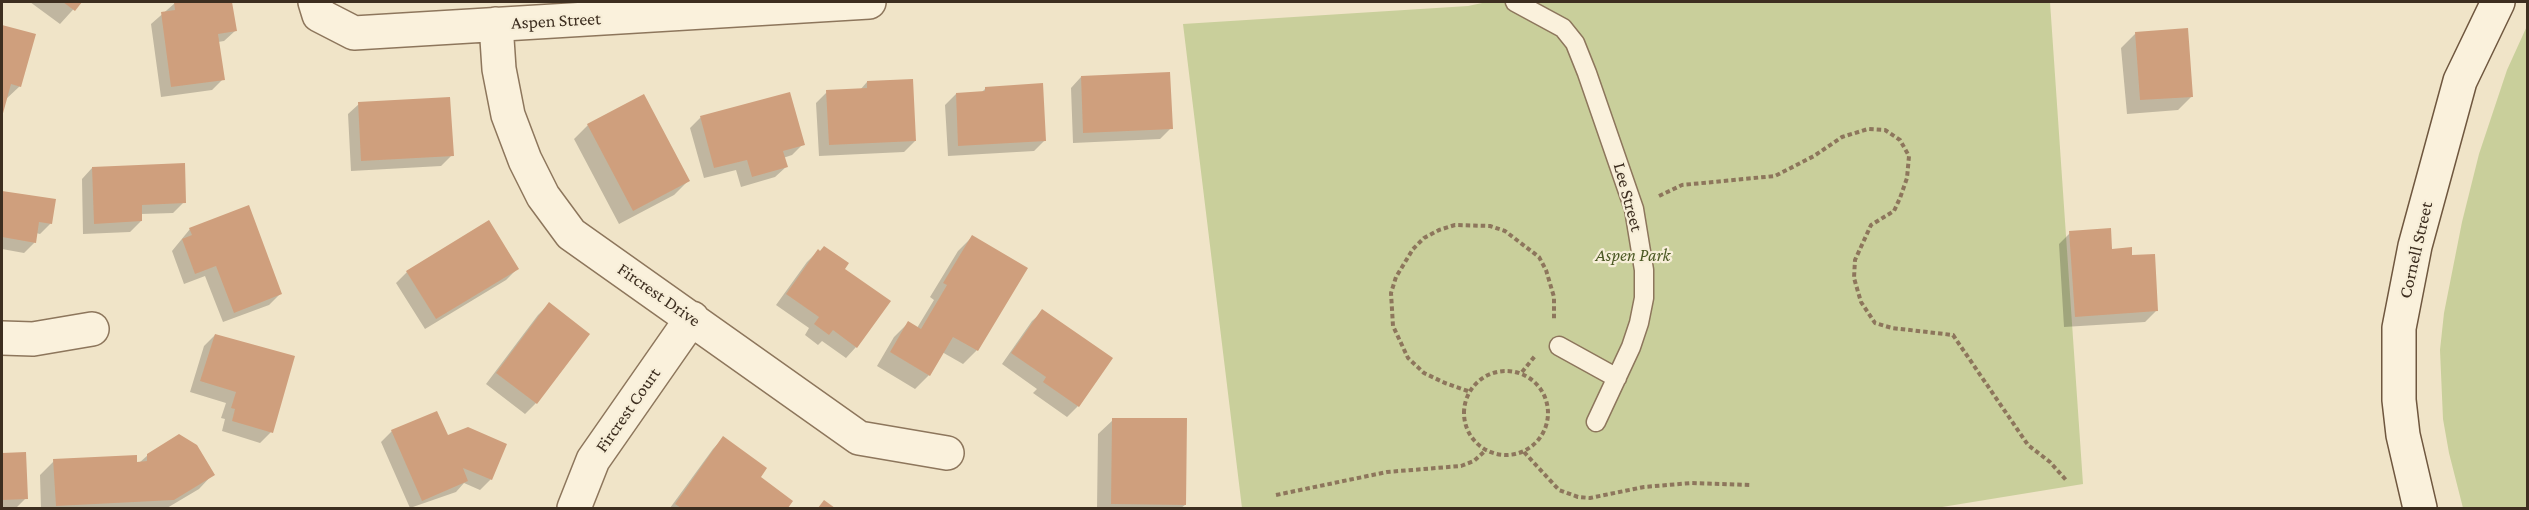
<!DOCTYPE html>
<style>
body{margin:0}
#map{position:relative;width:2529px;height:510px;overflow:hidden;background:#f0e4c8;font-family:"Crimson Pro",serif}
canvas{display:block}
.frame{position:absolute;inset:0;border:3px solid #3d2e20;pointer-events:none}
</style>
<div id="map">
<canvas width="2529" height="510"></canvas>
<div class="frame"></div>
</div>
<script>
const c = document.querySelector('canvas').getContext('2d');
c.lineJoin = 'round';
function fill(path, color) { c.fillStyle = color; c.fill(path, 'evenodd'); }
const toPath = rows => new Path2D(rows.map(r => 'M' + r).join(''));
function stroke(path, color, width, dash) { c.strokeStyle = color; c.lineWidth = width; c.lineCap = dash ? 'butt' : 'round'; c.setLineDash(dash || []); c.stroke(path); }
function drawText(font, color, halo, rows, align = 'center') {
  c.font = font + ' "Crimson Pro",serif'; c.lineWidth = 4.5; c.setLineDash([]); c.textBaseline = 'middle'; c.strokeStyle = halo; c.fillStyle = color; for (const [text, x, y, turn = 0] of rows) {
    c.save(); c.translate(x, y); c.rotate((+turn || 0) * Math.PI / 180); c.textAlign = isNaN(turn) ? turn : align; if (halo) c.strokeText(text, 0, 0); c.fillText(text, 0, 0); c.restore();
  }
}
fill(toPath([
 [1487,2,2050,2,2083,484,1936,508,1242,508,1183,24,1468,6],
 [2527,26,2527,508,2463,508,2449,453,2443,419,2440,350,2444,313,2462,222,2479,154,2507,70]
]), '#c9cf9b');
fill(toPath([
 [30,2,80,2,60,24],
 [188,2,231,2,235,31,224,41,218,42,223,79,212,90,161,97,151,24,175,3],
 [2,26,34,35,20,86,5,100,2,114],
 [2136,33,2192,96,2178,110,2127,114,2121,48],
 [1081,77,1171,128,1160,139,1073,143,1071,88],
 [867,82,915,141,904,152,819,156,816,103,827,92,860,90],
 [986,88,1045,140,1034,151,948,156,945,105,956,94,982,92],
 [359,104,452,155,441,166,351,171,348,114],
 [701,117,803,144,792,155,783,158,786,167,775,177,741,187,736,170,704,178,690,128],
 [588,125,688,181,674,195,619,224,574,139],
 [92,168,184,202,173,213,141,214,141,221,130,232,83,234,82,179],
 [2,192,54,200,51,223,40,234,36,233,35,242,24,253,2,249],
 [190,229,280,294,269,305,223,322,205,276,184,284,172,251],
 [2070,233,2131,256,2156,311,2145,322,2064,327,2059,244],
 [972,237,977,350,963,364,942,352,929,375,915,389,877,366,894,337,908,323,917,328,934,300,930,297,958,251],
 [818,251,842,270,856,347,846,358,822,341,818,345,805,335,809,328,776,305,807,262],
 [517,269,506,280,425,329,396,283,407,272],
 [549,304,588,334,536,403,525,414,486,384,538,315],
 [1043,311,1078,406,1067,417,1033,393,1037,389,1002,364,1032,321],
 [215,335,271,432,260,443,222,431,225,419,221,418,226,403,190,392,204,346],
 [1113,420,1185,505,1181,508,1097,508,1098,434],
 [392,431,447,437,491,479,480,490,464,483,456,492,410,508,381,442],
 [723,438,759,477,791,501,786,508,670,508,713,449],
 [25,453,26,498,16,508,2,508,2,454],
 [148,455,213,474,199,489,167,508,41,508,40,475,54,461,139,463]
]), '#0003');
fill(toPath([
 [63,2,82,2,75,11],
 [174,2,232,2,237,31,218,34,225,80,171,87,161,12,175,10],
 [2,25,36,34,21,87,11,84,2,117],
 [2188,28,2193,97,2140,100,2135,32],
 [1170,72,1173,129,1083,133,1081,76],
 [913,79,916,141,829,145,826,90,867,88,867,81],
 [1043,83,1046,141,958,146,956,93,985,91,985,87],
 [790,92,805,145,783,151,788,167,752,177,747,160,714,168,700,116],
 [644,94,690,181,633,211,587,124],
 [450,97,454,156,361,161,358,102],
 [185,163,186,203,142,205,142,221,94,224,92,167],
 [2,191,56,199,52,224,39,222,36,243,2,237],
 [249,205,282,294,234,313,216,266,195,274,182,239,192,235,189,228],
 [489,220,519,269,436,319,406,271],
 [2111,228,2112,249,2132,247,2132,255,2155,254,2158,311,2075,317,2069,231],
 [972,235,1028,268,978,351,953,337,930,376,890,352,908,321,921,329,947,285,943,283],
 [824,246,849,263,845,269,891,301,857,348,833,330,829,335,814,324,819,317,786,294,818,249,820,251],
 [549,302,590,334,537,404,496,373],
 [1042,309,1113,358,1079,407,1043,382,1046,377,1011,353],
 [215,334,295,356,273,433,232,421,235,409,231,408,236,392,200,381],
 [437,411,448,435,468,427,507,444,492,480,463,468,468,481,422,501,391,430],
 [1112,418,1187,418,1186,505,1111,504],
 [179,434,197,445,215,475,174,500,56,506,53,459,137,455,137,462,147,461,147,454],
 [723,436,767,468,761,477,793,501,788,508,681,508,675,504],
 [26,452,28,499,2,500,2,453],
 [824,500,835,508,818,508]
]), '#cf9f7d');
const lane = toPath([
 [1515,2,1563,28,1575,43,1587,73,1634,209,1644,270,1644,298,1639,323,1631,347,1596,422],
 [1559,346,1617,378]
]);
const street = toPath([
 [315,2,319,15,354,33,869,2],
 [496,24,499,69,508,115,525,160,543,196,571,234,859,438,947,453],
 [2,338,33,339,92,329],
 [574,508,593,460,692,318]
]);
const secondary = toPath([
 [2420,508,2403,435,2399,400,2399,328,2415,246,2460,81,2498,2]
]);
stroke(lane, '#8d765c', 21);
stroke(street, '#8d765c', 36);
stroke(secondary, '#6f573f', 36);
stroke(toPath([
 [1659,196,1682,185,1775,176,1814,156,1842,137,1868,129,1885,130,1900,140,1909,156,1907,178,1900,198,1894,211,1871,225,1855,260,1854,278,1861,302,1875,323,1892,328,1953,335,2028,445,2050,462,2066,480],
 '1464 413a42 42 0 1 1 84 0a42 42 0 1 1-84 0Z',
 [1522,372,1535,356],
 [1468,391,1445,383,1424,373,1408,358,1393,326,1391,293,1396,277,1413,249,1424,238,1439,230,1455,225,1490,226,1505,231,1539,257,1546,270,1554,297,1554,319],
 [1524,452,1559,490,1578,497,1590,498,1644,487,1692,483,1751,485],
 [1276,495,1387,472,1461,466,1474,461,1486,450]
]), '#8d765c', 4, [4.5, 3]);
stroke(lane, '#faf1dc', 18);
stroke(street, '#faf1dc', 33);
stroke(secondary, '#faf1dc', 33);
drawText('18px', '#3d2e20', '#f7eed8', [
 ["Aspen Street",556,21,-3],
 ["Lee Street",1628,197,75],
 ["Cornell Street",2416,250,-77],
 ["Fircrest Drive",659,295,35],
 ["Fircrest Court",628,410,-55]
]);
drawText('italic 18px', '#4d5a26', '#f7eed8', [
 ["Aspen Park",1633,255]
]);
</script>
